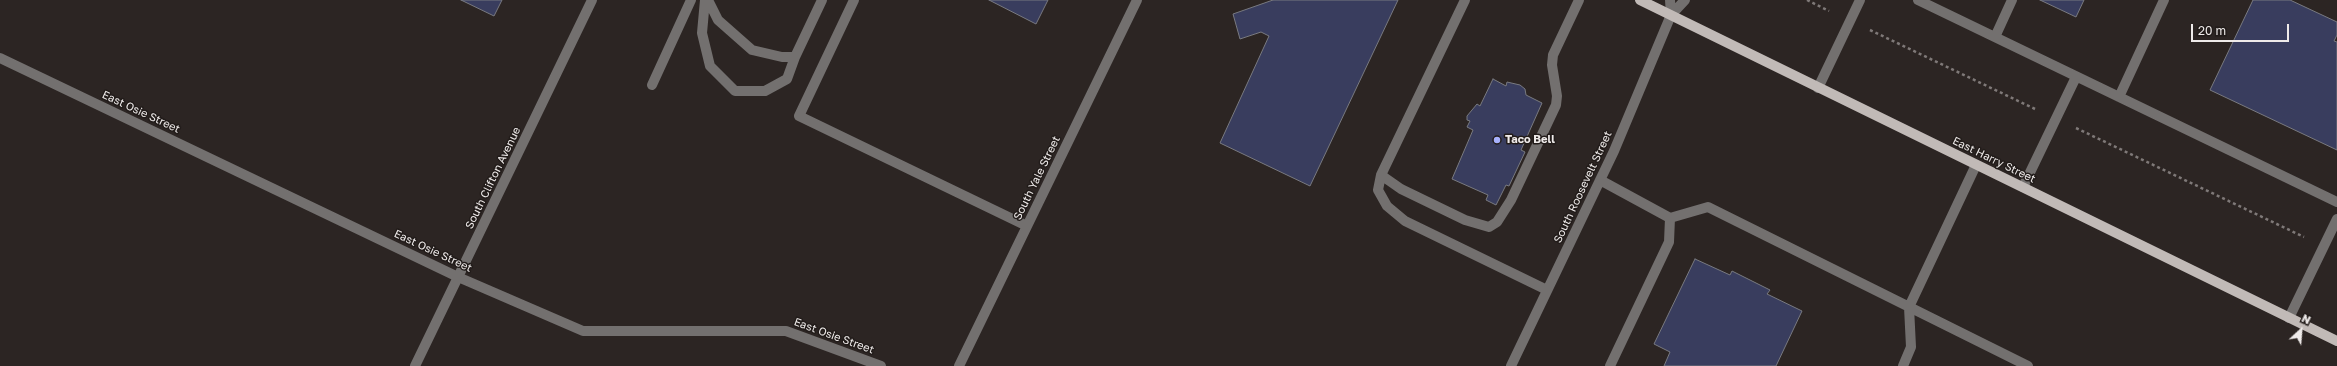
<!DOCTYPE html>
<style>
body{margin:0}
#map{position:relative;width:2337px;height:366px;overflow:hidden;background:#2c2523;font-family:"Golos Text",sans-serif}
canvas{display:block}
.north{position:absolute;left:2281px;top:310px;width:40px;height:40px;-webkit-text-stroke:3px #221c1a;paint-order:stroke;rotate:26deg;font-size:11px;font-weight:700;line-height:16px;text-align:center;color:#efebea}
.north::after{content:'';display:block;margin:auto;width:14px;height:18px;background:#efebea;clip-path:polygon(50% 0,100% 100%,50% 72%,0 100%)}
.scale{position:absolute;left:2191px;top:24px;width:98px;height:18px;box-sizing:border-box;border:2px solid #efebea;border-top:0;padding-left:5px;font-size:12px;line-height:14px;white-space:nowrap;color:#efebea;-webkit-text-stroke:3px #221c1a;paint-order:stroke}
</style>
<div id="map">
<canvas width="2337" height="366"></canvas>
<div class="north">N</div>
<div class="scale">20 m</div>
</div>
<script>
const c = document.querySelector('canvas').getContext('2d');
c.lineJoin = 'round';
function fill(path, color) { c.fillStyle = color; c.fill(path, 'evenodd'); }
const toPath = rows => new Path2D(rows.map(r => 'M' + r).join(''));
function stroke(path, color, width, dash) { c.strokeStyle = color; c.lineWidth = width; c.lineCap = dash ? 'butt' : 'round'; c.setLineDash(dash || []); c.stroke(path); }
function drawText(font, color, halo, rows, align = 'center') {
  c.font = font + ' "Golos Text",sans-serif'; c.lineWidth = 3; c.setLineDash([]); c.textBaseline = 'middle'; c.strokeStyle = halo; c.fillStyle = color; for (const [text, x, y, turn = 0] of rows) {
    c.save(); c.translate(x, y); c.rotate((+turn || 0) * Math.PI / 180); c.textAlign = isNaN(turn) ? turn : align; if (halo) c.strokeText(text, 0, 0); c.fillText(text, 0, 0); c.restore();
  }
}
const building = toPath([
 [461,0,502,0,494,16,461,0],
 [989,0,1048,0,1036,24,989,0],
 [1273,0,1398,0,1310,186,1220,143,1269,36,1261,32,1240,39,1233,14,1273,0],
 [2040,0,2084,0,2076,17,2040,0],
 [2253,0,2290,0,2337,22,2337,35,2334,41,2337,42,2337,150,2210,90,2253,0],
 [1493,79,1506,86,1507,82,1520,85,1525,89,1526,95,1542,103,1521,150,1525,152,1509,186,1506,185,1496,205,1486,200,1488,195,1452,179,1473,130,1467,127,1470,121,1467,120,1467,116,1477,104,1480,106,1493,79],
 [1695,259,1730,275,1732,271,1770,290,1767,294,1802,311,1776,366,1664,366,1670,352,1654,344,1695,259]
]);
fill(building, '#393d5e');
stroke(building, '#797a80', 1);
stroke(toPath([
 [1807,0,1829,11],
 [1870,30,2035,109],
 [2076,128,2304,237]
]), '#7f7978', 2.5, [3, 3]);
stroke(toPath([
 [705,0,702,33,710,66,735,91,765,91,787,79,795,57],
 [708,0,718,20,752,50,782,57,795,57,822,0],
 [854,0,799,116,1027,226],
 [1465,0,1381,175,1378,190,1387,206,1405,221,1547,290],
 [1670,0,1671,15],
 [1918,0,2337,202],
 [1995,37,2012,0],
 [0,58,458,277,583,331,786,331,881,366],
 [652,85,691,0],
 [1818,88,1860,0],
 [2119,97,2164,0],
 [1381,175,1401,189,1465,220,1489,227,1497,222,1511,200,1556,105,1557,96,1552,65,1553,55,1579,0],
 [1600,180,1670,218,1708,207,2028,366],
 [2023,187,2076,77],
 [2289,318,2337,219],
 [415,366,592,0],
 [959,366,1137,0],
 [1511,366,1614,151,1671,15,1685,0],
 [1610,366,1669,242,1670,218],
 [1903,366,1911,347,1909,307,1976,165]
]), '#73706f', 10);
stroke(toPath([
 [1640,0,2337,341]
]), '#c1bab7', 10);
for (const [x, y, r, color] of [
 [1497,140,4,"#a7b1fc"]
]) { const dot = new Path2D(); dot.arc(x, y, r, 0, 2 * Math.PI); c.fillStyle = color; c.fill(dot); stroke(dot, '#221c1a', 1.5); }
drawText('11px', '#efebea', '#221c1a', [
 ["East Osie Street",141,112,25],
 ["East Harry Street",1994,160,26],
 ["South Clifton Avenue",493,178,-64],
 ["South Yale Street",1037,178,-64],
 ["South Roosevelt Street",1583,187,-65],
 ["East Osie Street",433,251,25],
 ["East Osie Street",834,336,20]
]);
drawText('bold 11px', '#efebea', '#221c1a', [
 ["Taco Bell",1505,140]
], 'left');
</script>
